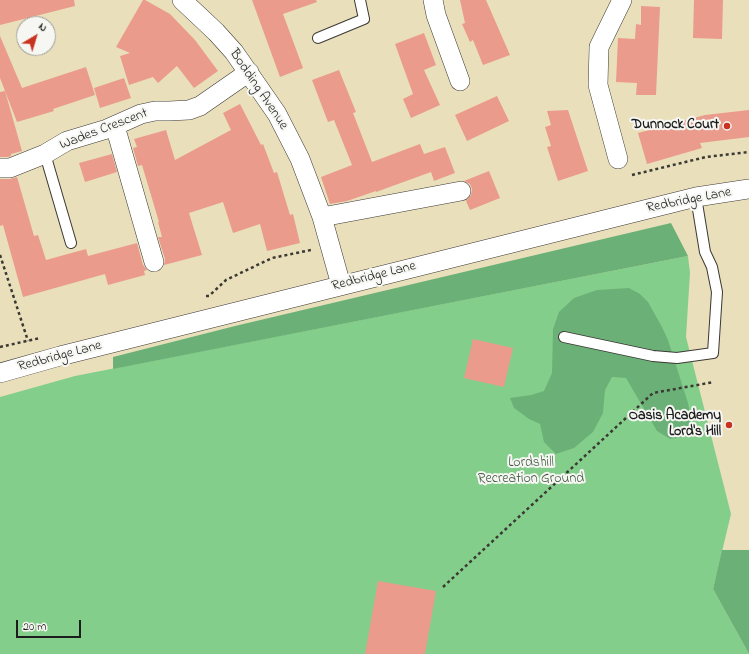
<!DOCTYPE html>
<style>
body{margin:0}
#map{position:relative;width:749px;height:654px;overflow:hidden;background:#eadfbb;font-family:"Indie Flower",sans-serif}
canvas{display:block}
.north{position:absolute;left:16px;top:16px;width:40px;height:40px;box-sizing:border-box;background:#f6f6f2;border:1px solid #9f9f9c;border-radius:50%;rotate:38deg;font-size:11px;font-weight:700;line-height:16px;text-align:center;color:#1c1c1c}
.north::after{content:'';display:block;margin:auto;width:14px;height:18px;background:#c8321e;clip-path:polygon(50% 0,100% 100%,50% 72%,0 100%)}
.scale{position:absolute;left:16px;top:620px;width:65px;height:18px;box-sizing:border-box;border:2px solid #1c1c1c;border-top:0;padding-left:5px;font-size:12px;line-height:14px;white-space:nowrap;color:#1c1c1c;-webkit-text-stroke:3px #f6f6f2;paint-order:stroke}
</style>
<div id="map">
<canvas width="749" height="654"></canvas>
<div class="north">N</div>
<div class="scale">20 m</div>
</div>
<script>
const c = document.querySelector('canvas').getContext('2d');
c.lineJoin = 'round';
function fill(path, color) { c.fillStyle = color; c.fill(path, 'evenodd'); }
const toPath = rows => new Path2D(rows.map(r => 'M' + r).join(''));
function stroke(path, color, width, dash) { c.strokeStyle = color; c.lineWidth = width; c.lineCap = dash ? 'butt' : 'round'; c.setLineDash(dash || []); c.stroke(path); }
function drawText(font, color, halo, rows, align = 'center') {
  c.font = font + ' "Indie Flower",sans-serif'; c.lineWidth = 4; c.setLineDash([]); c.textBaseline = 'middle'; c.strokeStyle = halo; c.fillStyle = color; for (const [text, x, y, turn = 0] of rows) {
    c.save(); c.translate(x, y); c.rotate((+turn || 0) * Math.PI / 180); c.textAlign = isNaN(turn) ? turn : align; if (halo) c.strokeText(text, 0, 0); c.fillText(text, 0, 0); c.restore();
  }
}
fill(toPath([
 [688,256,690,273,686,337,731,514,713,589,749,654,0,654,0,397,75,376]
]), '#84ce8b');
fill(toPath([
 [671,223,688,256,113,369,113,357,235,326],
 [629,288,640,294,648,302,662,327,668,340,688,403,691,420,683,437,670,439,657,431,626,378,612,377,605,390,603,413,593,432,574,448,556,454,544,442,540,424,529,419,514,408,510,398,531,395,544,391,552,373,553,329,559,312,574,298,597,290],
 [722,550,749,550,749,654,713,589]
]), '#6bb177');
fill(toPath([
 [0,0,74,0,75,6,0,25],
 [143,0,145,0,170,14,195,40,218,71,194,88,177,66,158,83,153,77,129,85,120,56,130,53,116,47],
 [252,0,316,0,317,2,283,14,303,68,280,77],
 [460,0,486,0,510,55,483,65,473,40,470,42,462,24,465,23],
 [694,0,723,0,722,39,693,38],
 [641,6,660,7,656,95,636,95,637,83,616,82,618,38,635,39,636,24,641,25],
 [424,33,436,65,424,70,440,105,411,118,403,99,413,94,395,44],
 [0,36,22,88,86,67,95,95,53,109,54,111,17,122,0,78],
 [339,70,356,112,353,113,372,162,420,144,424,154,445,147,455,173,434,181,431,172,376,192,376,191,347,201,330,204,321,177,352,165,334,120,328,122,312,80],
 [124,78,131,98,100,108,94,88],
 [5,91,22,151,11,154,11,156,8,157,0,157,0,92],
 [497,96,509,121,467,141,455,115],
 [240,104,261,145,263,144,274,173,277,172,290,215,293,214,300,243,267,251,260,224,233,233,223,202,189,213,202,255,164,265,165,259,158,237,162,237,158,222,159,222,142,165,138,166,133,148,137,147,134,139,166,130,175,160,231,130,223,113],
 [568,110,588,171,558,181,547,147,551,146,545,127,551,125,547,111],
 [749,110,749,137,700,143,702,148,647,164,638,133,705,115],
 [112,154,117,172,85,182,79,163],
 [489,171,500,198,470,210,466,201,471,195,472,189,470,184,464,181],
 [17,177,34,236,38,235,46,260,86,249,88,256,137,243,143,265,147,270,144,271,145,275,108,285,105,274,23,297,3,225,0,226,0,179,10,179],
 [473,339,513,348,504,387,464,378],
 [378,581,436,591,425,654,365,654]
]), '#ea9b8c');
const service = toPath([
 [318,38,364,19,360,0],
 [45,154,71,243],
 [564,337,653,356,677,358,713,353,717,292,712,267,705,252,696,197]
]);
const minor = toPath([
 [182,0,216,32,234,52,277,114,300,159,322,217,341,285],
 [433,0,436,15,460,81],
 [115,126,154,262],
 [618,159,598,85,599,47,622,0],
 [0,168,10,168,45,154,67,141,107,129,141,114,155,111,169,111,189,110,200,106,249,72],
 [322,217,461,191],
 [0,373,60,356,696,197,749,189]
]);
stroke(service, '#3b3934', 12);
stroke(minor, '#3b3934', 20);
stroke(toPath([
 [632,175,706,157,749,152],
 [0,255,28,341],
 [206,296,209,296,226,280,272,258,311,250],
 [0,347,40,338],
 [443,587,653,393,714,382]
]), '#3b3934', 2.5, [3, 3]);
stroke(service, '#fff', 10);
stroke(minor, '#fff', 19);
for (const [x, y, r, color] of [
 [727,126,4,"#c8321e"],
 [729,425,4,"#c8321e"]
]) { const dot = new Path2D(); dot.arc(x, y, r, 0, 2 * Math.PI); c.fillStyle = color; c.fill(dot); stroke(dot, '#f6f6f2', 1.5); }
drawText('14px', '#1c1c1c', '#f6f6f2', [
 ["Bodding Avenue",258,90,56],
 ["Wades Crescent",104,130,-21],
 ["Redbridge Lane",689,201,-11],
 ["Redbridge Lane",374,277,-14],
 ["Redbridge Lane",60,357,-15]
]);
drawText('bold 14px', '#1c1c1c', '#f6f6f2', [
 ["Dunnock Court",719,126],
 ["Oasis Academy",721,417],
 ["Lord's Hill",721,433]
], 'right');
drawText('14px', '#405a43', '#f6f6f2', [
 ["Lordshill",531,464],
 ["Recreation Ground",531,480]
]);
</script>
